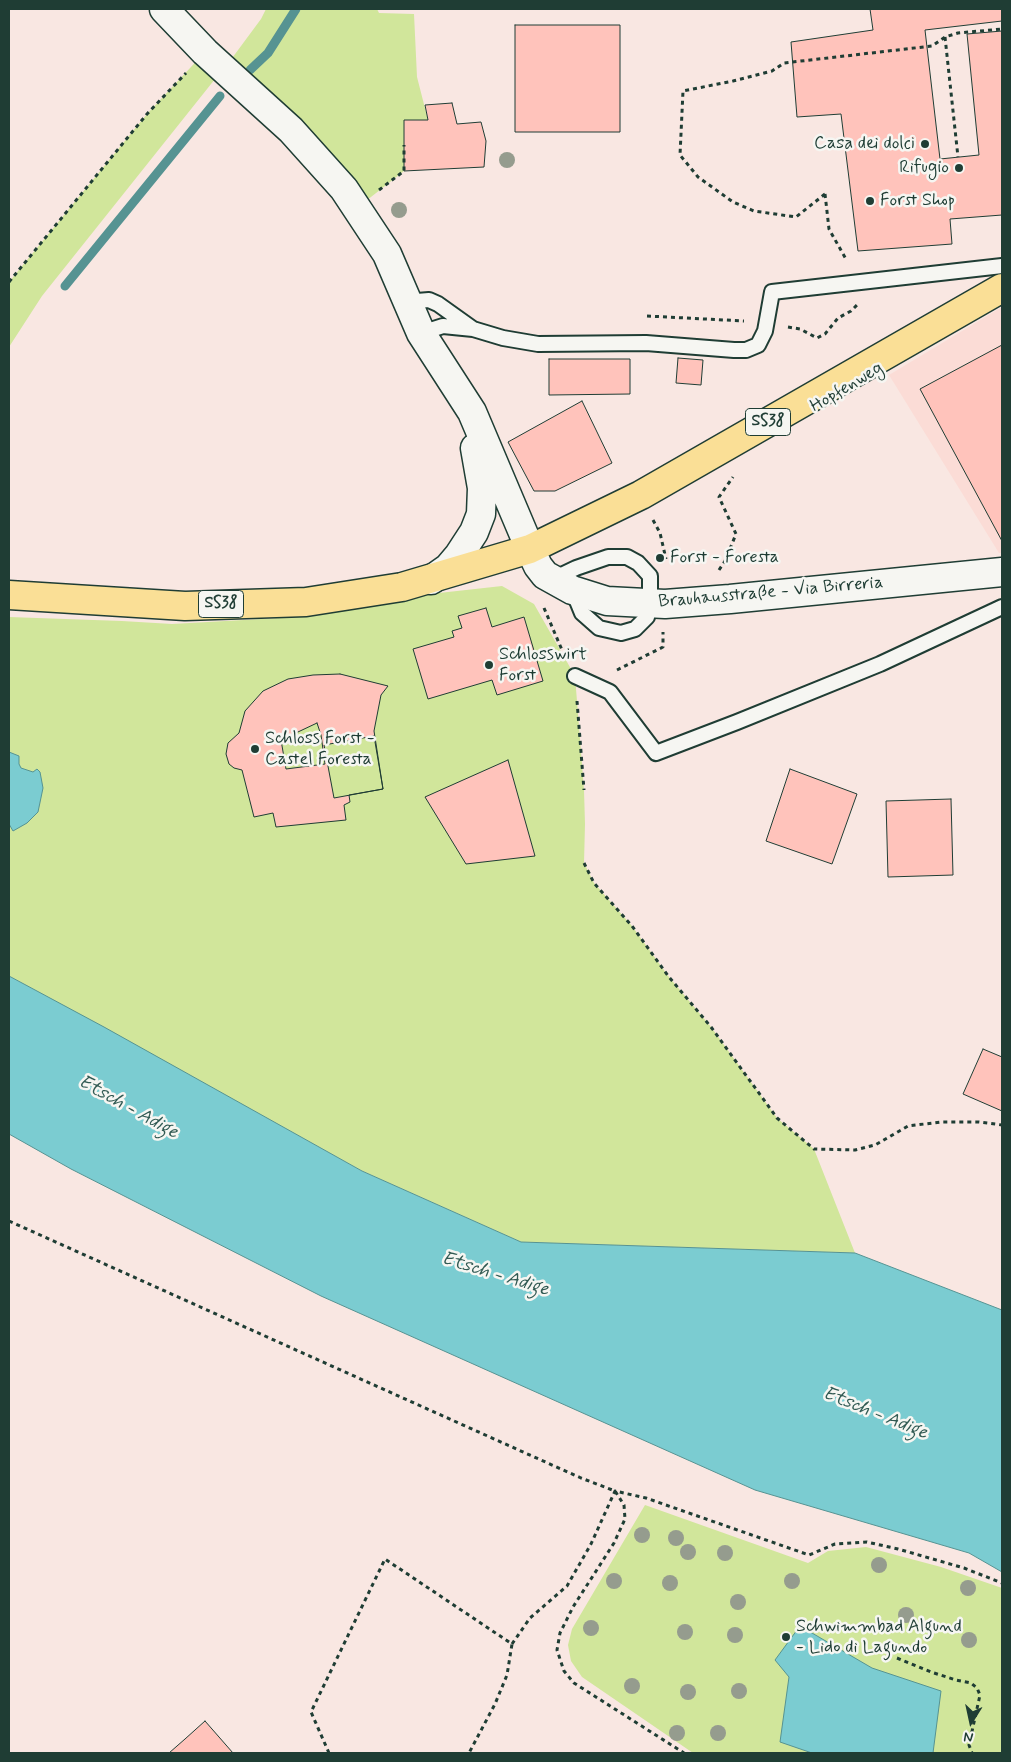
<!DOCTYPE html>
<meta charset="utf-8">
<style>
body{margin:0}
#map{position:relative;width:1011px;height:1762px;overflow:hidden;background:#f9e7e2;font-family:Mynerve,sans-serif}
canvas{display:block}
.frame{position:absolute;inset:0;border:10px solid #1f3d34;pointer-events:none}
.north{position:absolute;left:946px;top:1697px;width:50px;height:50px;-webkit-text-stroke:4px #f6f6f2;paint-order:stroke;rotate:190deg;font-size:14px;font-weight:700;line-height:20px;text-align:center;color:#1f3d34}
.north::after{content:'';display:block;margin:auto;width:18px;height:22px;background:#1f3d34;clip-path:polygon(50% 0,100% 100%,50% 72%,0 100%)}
</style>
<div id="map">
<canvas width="1011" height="1762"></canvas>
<div class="frame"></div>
<div class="north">N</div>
</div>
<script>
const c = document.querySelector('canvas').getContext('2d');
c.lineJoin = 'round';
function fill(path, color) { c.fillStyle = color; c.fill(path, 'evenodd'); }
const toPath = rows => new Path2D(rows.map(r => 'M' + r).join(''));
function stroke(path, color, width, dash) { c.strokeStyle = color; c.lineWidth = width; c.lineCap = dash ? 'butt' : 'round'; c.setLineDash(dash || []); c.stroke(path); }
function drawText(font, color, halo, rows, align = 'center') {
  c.font = font + ' Mynerve,sans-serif'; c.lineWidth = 5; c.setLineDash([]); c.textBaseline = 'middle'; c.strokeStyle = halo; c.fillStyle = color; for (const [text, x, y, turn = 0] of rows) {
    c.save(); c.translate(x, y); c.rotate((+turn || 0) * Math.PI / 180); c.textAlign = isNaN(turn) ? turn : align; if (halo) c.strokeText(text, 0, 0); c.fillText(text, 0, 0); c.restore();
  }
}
fill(toPath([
 [1002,307,1002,553,999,553,889,375]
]), '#fbdcd6');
fill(toPath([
 [266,9,377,9,379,13,414,14,417,77,428,120,404,120,404,171,357,208,223,69,42,296,9,347,9,282,147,114,205,52,224,69,261,19],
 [502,586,534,604,575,676,584,790,585,824,584,863,594,883,632,926,669,977,711,1027,777,1118,814,1149,855,1253,521,1242,362,1171,9,976,9,617,122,621,172,624,315,616,421,595],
 [645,1505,808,1563,828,1551,866,1547,941,1567,1002,1588,1002,1753,693,1753,582,1677,571,1661,568,1645,572,1629]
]), '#d1e69b');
const water = toPath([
 [9,752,19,756,19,764,21,768,33,772,37,769,40,772,43,788,38,812,27,823,13,831,9,824,9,752],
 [9,976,104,1027,362,1171,521,1242,855,1253,1002,1310,1002,1572,969,1553,755,1490,321,1296,71,1169,9,1134,9,976],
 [800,1626,872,1668,941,1691,933,1753,812,1753,780,1742,789,1677,775,1660,800,1626]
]);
fill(water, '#7bccd1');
stroke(water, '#569392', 1);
stroke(toPath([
 [250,70,268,53,296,9],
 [65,286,220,96]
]), '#569392', 9);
const building = toPath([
 [870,9,1002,9,1002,21,925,30,940,159,979,155,967,34,1002,31,1002,215,950,219,952,244,858,251,841,114,797,117,791,42,873,30,870,9],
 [515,25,620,25,620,132,515,132,515,25],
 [452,103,457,124,481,122,486,141,484,167,404,171,404,120,428,120,425,105,452,103],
 [1002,345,1002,541,920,389,1002,345],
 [678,358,703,360,701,385,676,383,678,358],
 [549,359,630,359,630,394,549,395,549,359],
 [582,401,612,463,555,491,534,491,508,442,582,401],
 [486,608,492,627,524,617,543,681,497,695,492,680,428,699,413,649,454,637,452,631,462,628,458,616,486,608],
 [340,674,388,686,381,695,374,731,383,789,349,795,350,802,344,805,346,820,276,827,273,813,254,817,242,770,234,768,229,764,226,754,228,743,239,733,245,711,263,691,288,679,313,675,340,674],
 [317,723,321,735,325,764,286,769,281,740,317,723],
 [374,736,383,789,334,798,324,745,374,736],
 [508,760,535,856,466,864,425,797,508,760],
 [790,769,857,794,832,864,766,841,790,769],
 [951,799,953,875,888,877,886,801,951,799],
 [983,1049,1002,1057,1002,1111,963,1094,983,1049],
 [205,1721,233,1753,169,1753,185,1739,205,1721]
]);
fill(building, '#ffc3bb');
stroke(building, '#1f3d34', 1);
const service = toPath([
 [408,305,417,301,429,300,438,304,473,329,443,326,421,333],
 [473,329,503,338,538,344,646,343,734,350,746,350,758,345,765,331,772,292,1002,266],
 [553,579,576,568,608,557,627,557,638,563,650,576,650,603,647,617,635,629,621,633,599,628,582,613,573,591],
 [575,676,610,692,656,753,737,722,880,664,1002,607]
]);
const minor = toPath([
 [164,9,205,52,291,130,344,189,387,254,421,333,472,412,530,549,538,566,545,575,572,590,607,601,665,604,730,599,1002,572],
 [431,580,448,568,459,555,474,532,481,514,482,488,475,448]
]);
const primary = toPath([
 [9,595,185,606,306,602,402,587,530,549,641,495,1002,288]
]);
stroke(service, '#1f3d34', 18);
stroke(minor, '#1f3d34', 31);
stroke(primary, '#1f3d34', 31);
stroke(toPath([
 [945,37,958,157],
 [379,190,404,171,404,145],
 [825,194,796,217,754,211,733,202,698,177,680,155,683,91,733,81,772,71,784,63,932,46,945,37,958,33,1002,29],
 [825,194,829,229,847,261],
 [9,282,147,114,186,73],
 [647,316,744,321],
 [788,327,800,329,817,338,825,334,838,318,851,311,857,305],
 [653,520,660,533,666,559],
 [719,570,725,561,736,534,719,497,733,477],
 [544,608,565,657],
 [617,670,663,647,663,632],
 [577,701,584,790],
 [584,863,594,883,632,926,669,977,711,1027,777,1118,814,1149,855,1150,875,1145,908,1126,941,1122,979,1122,1002,1125],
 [9,1221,581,1478,615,1491,624,1505,625,1519,614,1543,573,1607,560,1633,557,1650,564,1671,574,1683,684,1753],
 [512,1644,530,1618,567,1586,591,1544,615,1491,646,1498,809,1555,835,1544,867,1542,898,1549,964,1568,1002,1583],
 [897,1658,931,1672,956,1680,971,1683,977,1688,980,1695,969,1745,972,1753],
 [329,1753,311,1712,385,1559,512,1644,507,1675,495,1704,469,1753]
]), '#1f3d34', 3, [4, 4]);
stroke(service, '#f6f6f2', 14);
stroke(minor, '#f6f6f2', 28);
stroke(primary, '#fadf96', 28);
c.fillStyle = '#959c8e';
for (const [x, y] of [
 [507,160],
 [399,210],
 [642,1535],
 [676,1538],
 [688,1552],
 [725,1553],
 [879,1565],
 [614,1581],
 [792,1581],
 [670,1583],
 [968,1588],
 [738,1602],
 [906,1615],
 [591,1628],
 [685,1632],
 [735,1635],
 [969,1640],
 [632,1686],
 [739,1691],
 [688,1692],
 [677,1733],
 [718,1733]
]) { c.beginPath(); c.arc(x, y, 8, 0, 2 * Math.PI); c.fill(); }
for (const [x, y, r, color] of [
 [925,144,5,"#1f3d34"],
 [959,168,5,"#1f3d34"],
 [870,201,5,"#1f3d34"],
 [660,558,5,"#1f3d34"],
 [489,665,5,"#1f3d34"],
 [255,749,5,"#1f3d34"],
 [786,1637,5,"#1f3d34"]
]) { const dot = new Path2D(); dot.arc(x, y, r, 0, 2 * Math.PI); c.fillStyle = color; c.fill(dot); stroke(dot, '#f6f6f2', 2); }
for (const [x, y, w] of [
 [768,422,45],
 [221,604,45]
]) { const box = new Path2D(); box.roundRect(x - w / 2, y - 13.5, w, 27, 4); c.fillStyle = '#f6f6f2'; c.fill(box); stroke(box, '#1f3d34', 1); }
drawText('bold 16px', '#1f3d34', null, [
 ["SS38",768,422],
 ["SS38",221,604]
]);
drawText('18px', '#1f3d34', '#f6f6f2', [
 ["Casa dei dolci",915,144,"right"],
 ["Rifugio",949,168,"right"],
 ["Forst Shop",880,201],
 ["Forst - Foresta",670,558],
 ["Schlosswirt",499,655],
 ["Forst",499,676],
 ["Schloss Forst -",265,739],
 ["Castel Foresta",265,760],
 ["Schwimmbad Algund",796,1627],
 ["- Lido di Lagundo",796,1648]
], 'left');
drawText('18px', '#1f3d34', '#f6f6f2', [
 ["Hopfenweg",847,388,-31],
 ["Brauhausstraße - Via Birreria",771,593,-5]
]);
drawText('italic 19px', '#315a53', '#f6f6f2', [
 ["Etsch - Adige",128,1108,29],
 ["Etsch - Adige",495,1275,17],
 ["Etsch - Adige",875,1414,22]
]);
</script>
